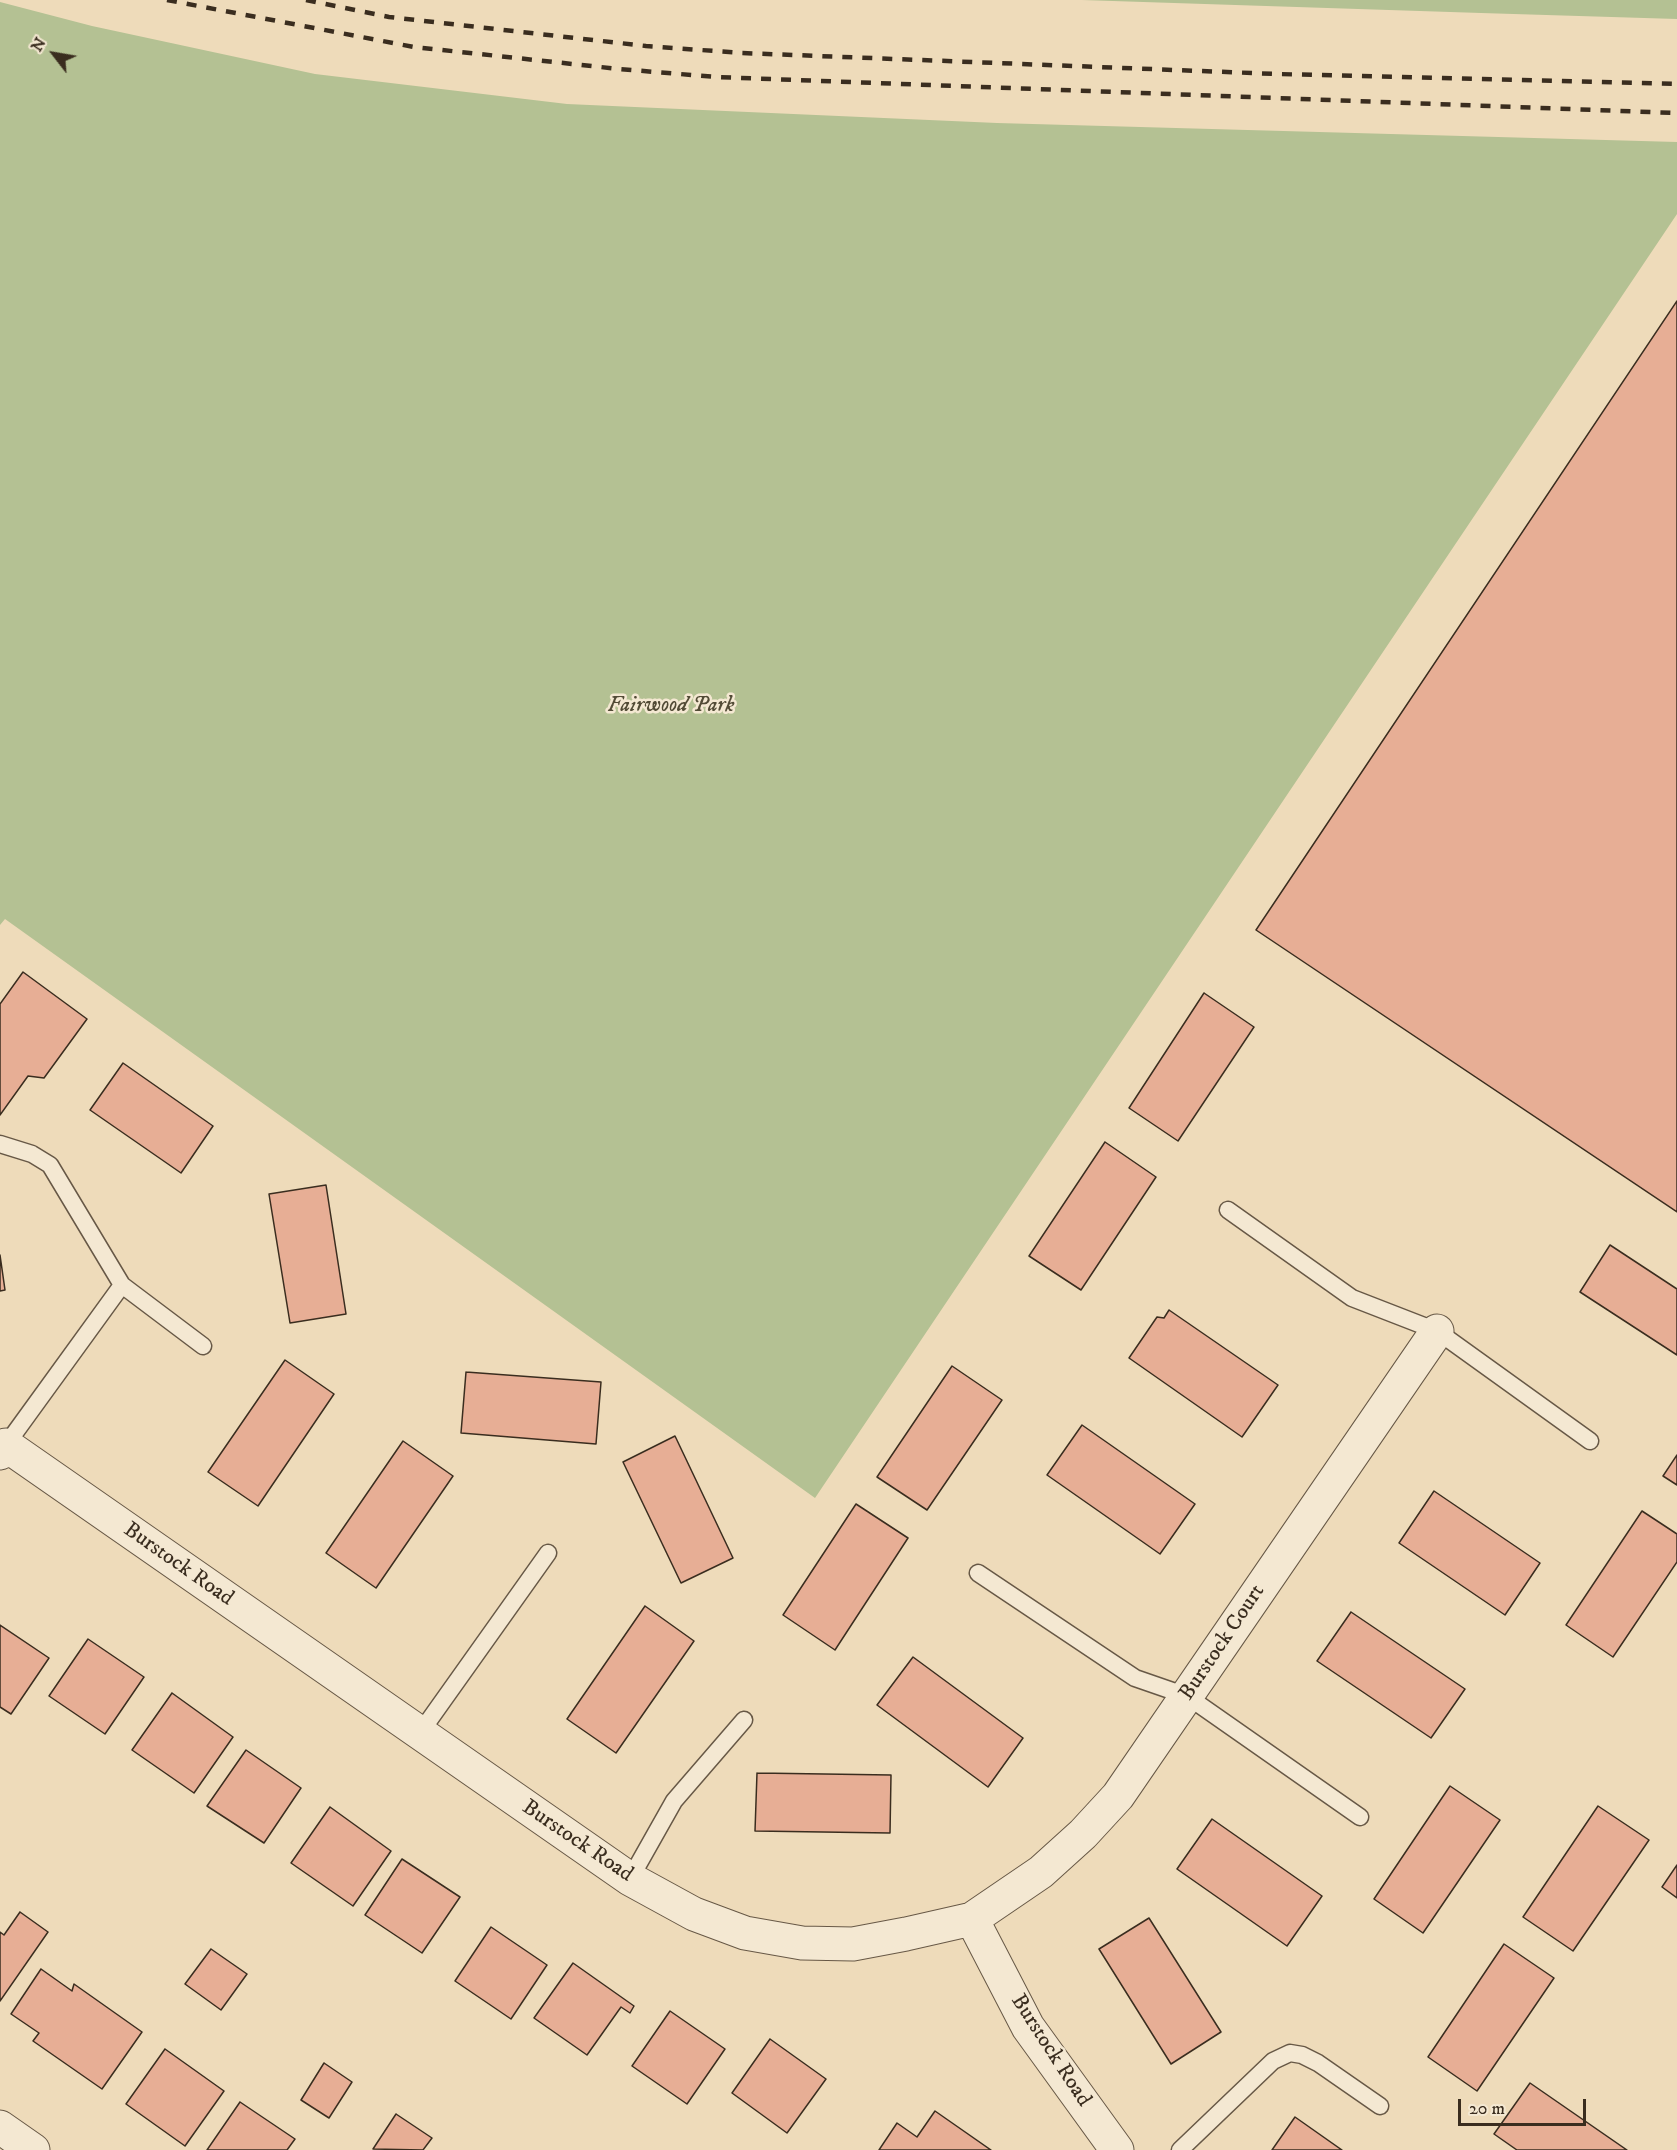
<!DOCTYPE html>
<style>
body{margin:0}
#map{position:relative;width:1677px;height:2150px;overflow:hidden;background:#eedbba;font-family:"IM FELL DW Pica",serif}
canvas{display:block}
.north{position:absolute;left:24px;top:24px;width:60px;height:60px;-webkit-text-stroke:4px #f4e8d2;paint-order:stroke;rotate:301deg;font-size:16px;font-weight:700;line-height:24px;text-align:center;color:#3a2d1f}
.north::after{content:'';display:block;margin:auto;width:21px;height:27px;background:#3a2d1f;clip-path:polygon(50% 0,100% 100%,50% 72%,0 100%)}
.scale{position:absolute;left:1458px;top:2099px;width:128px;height:27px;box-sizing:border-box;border:3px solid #3a2d1f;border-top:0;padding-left:8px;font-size:18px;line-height:21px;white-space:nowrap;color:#3a2d1f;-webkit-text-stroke:4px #f4e8d2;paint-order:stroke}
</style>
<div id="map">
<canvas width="1677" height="2150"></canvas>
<div class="north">N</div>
<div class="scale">20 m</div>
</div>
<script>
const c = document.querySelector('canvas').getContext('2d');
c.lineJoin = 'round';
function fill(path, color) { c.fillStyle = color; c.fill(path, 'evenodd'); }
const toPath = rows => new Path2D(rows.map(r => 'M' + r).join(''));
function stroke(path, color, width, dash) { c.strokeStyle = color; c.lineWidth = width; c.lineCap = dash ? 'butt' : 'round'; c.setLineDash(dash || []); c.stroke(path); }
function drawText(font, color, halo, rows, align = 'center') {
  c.font = font + ' "IM FELL DW Pica",serif'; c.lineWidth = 5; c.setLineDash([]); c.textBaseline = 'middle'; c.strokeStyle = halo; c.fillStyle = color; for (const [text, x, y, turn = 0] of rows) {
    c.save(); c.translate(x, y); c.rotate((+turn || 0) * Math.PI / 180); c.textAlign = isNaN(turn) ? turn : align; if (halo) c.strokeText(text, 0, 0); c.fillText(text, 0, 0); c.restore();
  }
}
fill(toPath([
 [1082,0,1677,0,1677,19,1481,13],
 [0,2,92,26,315,74,567,104,997,123,1677,142,1677,214,815,1498,5,919,0,925]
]), '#b4c193');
const building = toPath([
 [1677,301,1677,1212,1256,930,1677,301],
 [23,972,87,1019,44,1078,28,1076,0,1115,0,1004,23,972],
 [1204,993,1254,1027,1178,1141,1129,1108,1204,993],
 [123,1063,213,1126,181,1173,90,1110,123,1063],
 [1105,1142,1156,1177,1081,1290,1029,1256,1105,1142],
 [326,1185,346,1314,290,1323,269,1194,326,1185],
 [1610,1245,1677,1289,1677,1355,1580,1292,1610,1245],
 [0,1255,5,1290,0,1291,0,1255],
 [1169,1310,1278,1385,1242,1437,1129,1358,1157,1317,1164,1318,1169,1310],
 [285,1360,334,1394,258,1506,208,1472,285,1360],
 [952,1366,1002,1400,927,1510,877,1477,952,1366],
 [466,1372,601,1382,596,1444,461,1433,466,1372],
 [1082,1425,1195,1504,1160,1554,1047,1475,1082,1425],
 [675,1436,733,1558,681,1583,623,1462,675,1436],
 [403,1441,453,1476,376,1588,326,1553,403,1441],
 [1677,1455,1677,1485,1663,1476,1677,1455],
 [1434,1491,1540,1563,1505,1615,1399,1543,1434,1491],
 [856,1504,908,1538,835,1650,783,1615,856,1504],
 [1642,1511,1677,1534,1677,1562,1613,1657,1566,1625,1642,1511],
 [645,1606,694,1641,616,1753,567,1719,645,1606],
 [1351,1612,1465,1689,1431,1738,1317,1661,1351,1612],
 [0,1625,49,1658,11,1714,0,1707,0,1625],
 [88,1639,144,1677,105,1734,49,1696,88,1639],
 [913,1657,1023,1738,988,1787,877,1705,913,1657],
 [172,1693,233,1737,194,1793,132,1750,172,1693],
 [246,1750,301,1788,264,1843,207,1806,246,1750],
 [757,1773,891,1775,890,1833,755,1831,757,1773],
 [1450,1786,1500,1820,1423,1933,1374,1899,1450,1786],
 [1598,1806,1649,1840,1573,1951,1523,1917,1598,1806],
 [330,1807,391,1851,353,1906,291,1863,330,1807],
 [1212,1819,1322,1896,1287,1946,1177,1869,1212,1819],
 [402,1859,460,1897,422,1953,365,1915,402,1859],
 [1677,1865,1677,1898,1662,1887,1677,1865],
 [20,1912,48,1932,0,2001,0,1932,4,1935,20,1912],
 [1149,1918,1221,2032,1171,2064,1099,1949,1149,1918],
 [491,1927,547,1965,511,2019,455,1981,491,1927],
 [1504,1944,1554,1978,1477,2091,1428,2057,1504,1944],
 [211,1949,247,1974,221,2010,185,1984,211,1949],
 [573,1963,634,2006,630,2013,621,2007,587,2055,534,2018,573,1963],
 [41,1969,72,1991,74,1984,142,2032,102,2089,33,2041,39,2033,11,2014,41,1969],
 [670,2011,725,2049,687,2104,632,2066,670,2011],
 [770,2039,826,2079,787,2133,732,2093,770,2039],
 [165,2049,224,2091,185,2146,126,2104,165,2049],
 [324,2063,352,2082,329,2118,301,2100,324,2063],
 [1530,2083,1627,2150,1517,2150,1494,2134,1530,2083],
 [240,2102,295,2139,287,2150,207,2150,240,2102],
 [935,2111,991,2150,879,2150,897,2123,917,2137,935,2111],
 [396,2114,432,2138,423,2150,373,2149,396,2114],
 [1295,2117,1342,2150,1272,2150,1295,2117]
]);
fill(building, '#e7ae95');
stroke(building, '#3a2d1f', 1.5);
const service = toPath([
 [0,1144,32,1154,50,1165,122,1285],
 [1228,1210,1352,1298,1437,1331,1590,1441],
 [6,1445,122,1285,203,1346],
 [978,1573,1135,1678,1187,1696,1360,1817],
 [420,1733,548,1553],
 [630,1879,674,1801,744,1720],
 [1180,2150,1273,2061,1290,2053,1302,2055,1318,2063,1380,2106]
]);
const minor = toPath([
 [0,1453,6,1445,630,1879,694,1914,745,1933,802,1943,853,1944,906,1934,972,1919,1041,1872,1083,1834,1118,1796,1437,1331],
 [972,1919,1028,2027,1117,2150],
 [0,2127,33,2150]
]);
stroke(service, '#675846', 19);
stroke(minor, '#675846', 35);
stroke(service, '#f4e8d2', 16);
stroke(minor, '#f4e8d2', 33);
stroke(toPath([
 [167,0,414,47,619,69,716,77,1677,113],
 [306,0,389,17,646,46,742,53,1277,74,1677,84]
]), '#3a2d1f', 4.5, [10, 10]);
drawText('italic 22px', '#524b36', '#f4e8d2', [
 ["Fairwood Park",671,706]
]);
drawText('22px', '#3a2d1f', '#f4e8d2', [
 ["Burstock Road",178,1565,35],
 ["Burstock Court",1223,1643,-56],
 ["Burstock Road",577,1842,34],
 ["Burstock Road",1050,2051,57]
]);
</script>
